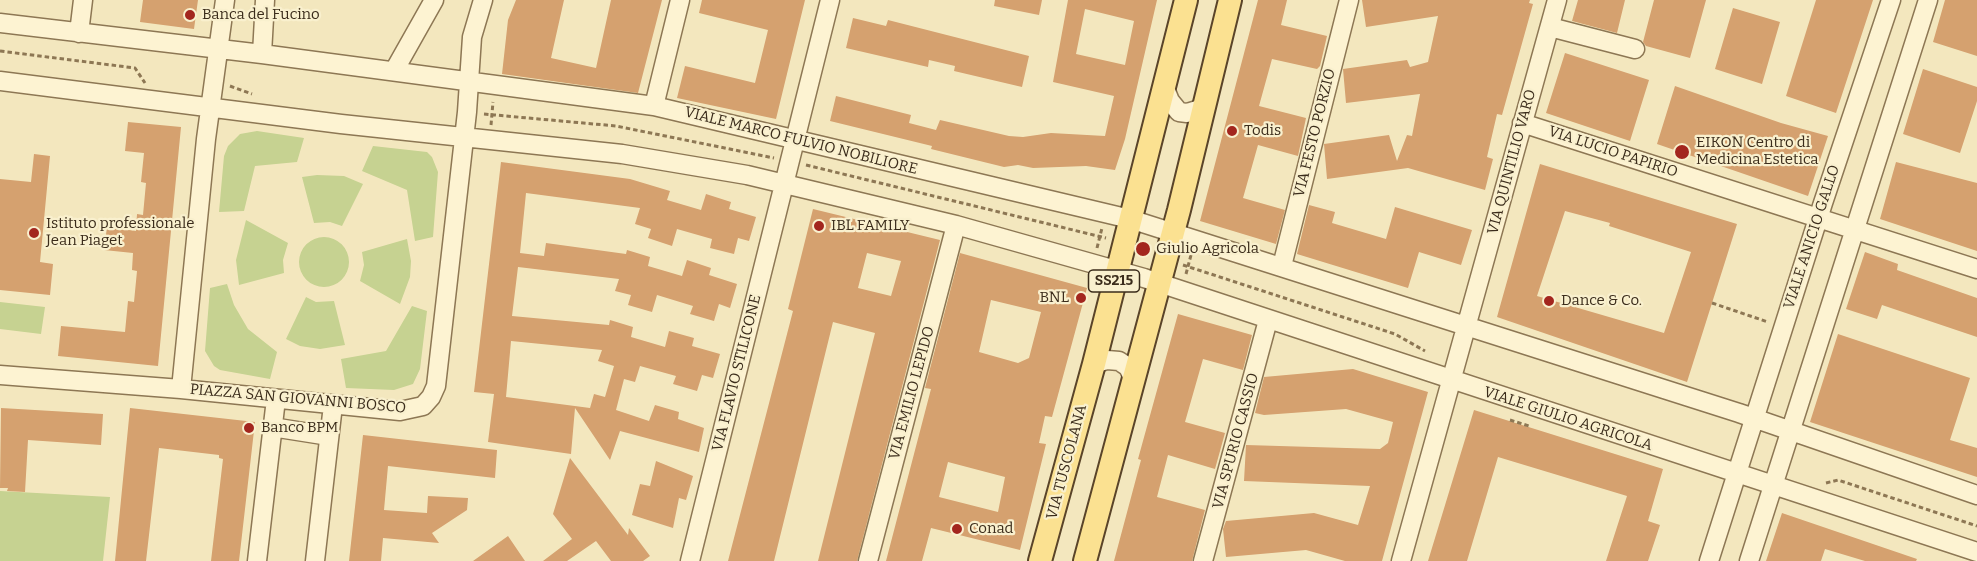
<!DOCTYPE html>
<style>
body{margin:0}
canvas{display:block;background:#f3e7be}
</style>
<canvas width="1977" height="561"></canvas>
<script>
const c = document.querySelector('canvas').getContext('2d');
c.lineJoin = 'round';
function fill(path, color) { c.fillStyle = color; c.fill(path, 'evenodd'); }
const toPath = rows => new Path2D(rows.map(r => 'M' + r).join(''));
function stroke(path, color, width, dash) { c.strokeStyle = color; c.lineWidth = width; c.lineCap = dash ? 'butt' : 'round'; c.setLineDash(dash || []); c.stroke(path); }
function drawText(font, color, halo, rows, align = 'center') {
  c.font = font + ' Bitter,serif'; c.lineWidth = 4.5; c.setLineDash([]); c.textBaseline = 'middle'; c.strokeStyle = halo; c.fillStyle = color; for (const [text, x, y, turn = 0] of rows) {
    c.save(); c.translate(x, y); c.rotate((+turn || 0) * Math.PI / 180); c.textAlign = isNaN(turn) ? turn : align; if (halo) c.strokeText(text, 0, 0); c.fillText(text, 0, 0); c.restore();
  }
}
fill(toPath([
 [257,131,304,138,297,162,255,166,244,211,219,212,224,156,228,146,240,134],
 [373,146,427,152,432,157,438,172,433,237,415,241,407,190,362,171],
 [317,175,344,176,363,184,342,226,330,222,314,223,302,177],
 [246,220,288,243,283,260,284,273,239,285,236,260],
 '299 262a25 25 0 1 1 50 0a25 25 0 1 1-50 0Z',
 [407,239,411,261,410,277,400,304,360,281,364,265,362,252],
 [227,284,234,305,248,329,277,352,270,379,220,370,214,366,205,351,210,288],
 [306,297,316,302,334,301,345,345,320,349,300,346,286,339],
 [0,302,45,307,41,334,0,329],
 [412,306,427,311,420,369,413,384,394,390,346,388,341,359,386,351],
 [0,491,110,497,103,561,0,561]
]), '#c6d291');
fill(toPath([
 [143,0,198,0,194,29,140,22],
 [516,0,564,0,551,58,596,68,611,0,662,0,638,93,502,74,508,20],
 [702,0,805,0,776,119,677,98,685,66,755,83,768,30,699,13],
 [995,0,1042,0,1039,15,994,6],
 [1068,0,1157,0,1125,139,1115,170,1086,166,1033,168,1018,165,1004,167,931,149,932,146,830,121,836,96,911,115,909,123,936,130,940,120,1009,136,1023,137,1051,133,1105,136,1114,96,1053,82],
 [1085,9,1134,21,1125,65,1076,54],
 [1258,0,1287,0,1281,25,1327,36,1320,66,1317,69,1272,59,1259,106,1306,118,1298,156,1258,145,1243,198,1285,210,1276,244,1200,221],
 [1362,0,1530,0,1529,3,1533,4,1502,115,1497,114,1487,157,1493,159,1485,190,1408,168,1327,179,1324,144,1389,135,1397,161,1407,135,1412,136,1420,94,1346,103,1343,69,1407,60,1410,67,1428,62,1438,16,1366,27],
 [1578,0,1625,0,1617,33,1572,21],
 [1654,0,1706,0,1690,58,1646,46,1643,42],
 [1816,0,1873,0,1836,113,1786,96],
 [1945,0,1977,0,1977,56,1933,42],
 [1733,8,1780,22,1762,84,1715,69],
 [853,18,886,26,888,20,1029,56,1022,87,954,71,955,66,929,60,928,67,846,48],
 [1565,53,1649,80,1630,141,1546,113],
 [1923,69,1977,87,1977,101,1960,153,1903,134],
 [1675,86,1781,123,1828,136,1808,196,1657,144],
 [128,122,181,127,158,366,58,356,61,326,125,332,128,301,134,302,137,271,132,270,133,253,104,250,107,227,136,231,137,214,143,215,146,183,141,182,144,153,125,151],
 [34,154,50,156,40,262,53,264,50,295,0,290,0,179,31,182],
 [501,162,630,179,670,191,667,200,701,210,706,194,731,202,729,209,756,217,749,241,738,238,734,254,710,248,712,239,677,229,672,246,648,238,651,229,635,224,640,208,526,193,520,253,544,256,546,243,626,254,627,250,650,257,648,266,682,276,687,260,711,268,709,275,737,284,730,308,719,304,714,321,690,314,693,306,657,295,652,312,628,305,631,295,615,291,619,279,518,267,512,316,609,325,610,320,633,327,631,337,665,347,669,331,694,338,692,346,720,354,713,378,702,375,697,391,673,384,676,376,640,366,635,382,624,379,616,410,649,421,655,405,679,412,678,419,704,428,699,452,620,431,610,460,575,408,571,454,488,442,494,394,474,392],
 [511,341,602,350,598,361,614,366,605,397,594,394,590,408,506,397],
 [1896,162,1977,183,1977,251,1880,219],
 [1540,164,1737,224,1687,382,1497,317],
 [1565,211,1610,223,1609,226,1691,252,1664,333,1537,296],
 [1309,205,1335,212,1332,223,1386,239,1395,207,1472,230,1461,265,1419,252,1408,288,1297,254],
 [813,209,940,240,857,561,818,561,875,333,833,322,774,561,728,561,793,311,788,309],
 [867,253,901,261,891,296,858,288],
 [1865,252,1898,264,1897,270,1977,298,1977,337,1882,305,1877,319,1846,309],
 [960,253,1087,288,1052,417,1045,416,1039,443,1046,444,1020,550,931,528,922,561,886,561,931,389,925,388],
 [991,300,1041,312,1029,358,1018,363,979,352],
 [948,462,1005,477,998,512,939,497],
 [1178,314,1252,335,1243,370,1203,359,1185,422,1225,433,1215,469,1168,455,1157,497,1205,510,1192,561,1114,561,1141,460,1138,459],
 [1838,334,1970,378,1950,440,1977,448,1977,477,1810,422],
 [1353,369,1428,392,1382,561,1345,561,1306,550,1226,557,1223,529,1226,521,1314,513,1358,525,1370,486,1244,481,1246,445,1380,449,1388,443,1393,422,1346,409,1264,415,1255,413,1264,377],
 [1,408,103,414,101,445,28,440,25,492,7,491,8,488,0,488],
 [130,408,255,422,239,561,211,561,223,459,219,458,219,455,159,448,146,561,115,561],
 [1474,410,1663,469,1648,521,1660,525,1648,561,1606,561,1627,496,1498,457,1467,561,1428,561],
 [363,435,497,450,495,478,388,466,384,510,427,513,428,496,468,498,467,510,432,533,439,543,383,538,381,561,349,561],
 [570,458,628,535,629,528,650,556,643,561,611,561,596,541,567,561,543,561,572,539,553,514],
 [656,461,693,476,686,500,679,498,673,528,632,515,640,484,650,486],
 [1782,513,1917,559,1916,561,1865,561,1825,549,1821,561,1766,561],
 [508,536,525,561,473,561]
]), '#d5a16f');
const minor = toPath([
 [225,0,206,139,181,389,400,411,423,406,431,397,436,386,467,112,472,37,483,0],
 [0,23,262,54,654,106,1130,219,1739,413,1977,495],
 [1550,27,1635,49],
 [79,33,83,0],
 [262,54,265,0],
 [394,71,434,0],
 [0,81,341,124,622,154,747,175,956,225,1144,278,1977,552],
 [1164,86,1170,101,1179,112,1187,113,1203,108],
 [654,106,680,0],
 [1522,123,1977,269],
 [1282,266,1349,0],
 [1094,364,1107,360,1119,361,1128,367,1133,378],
 [0,375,181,389],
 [272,427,329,436],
 [257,561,276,399],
 [315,561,333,405],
 [690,561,830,0],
 [868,561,956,225],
 [1203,561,1268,320],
 [1401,561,1557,0],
 [1709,561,1823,203,1891,0],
 [1749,561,1928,0]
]);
const major = toPath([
 [1040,561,1094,364,1186,0],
 [1085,561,1179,210,1230,0]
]);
stroke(minor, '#8d7754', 21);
stroke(major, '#5a4429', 26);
stroke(toPath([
 [0,51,135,68,145,83],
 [230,86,252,94],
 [484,114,616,126,774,158],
 [491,125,493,102],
 [806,165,1106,238],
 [1097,248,1102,228],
 [1183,265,1395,334,1425,351],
 [1186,274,1191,255],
 [1712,303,1768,322],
 [1510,420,1529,426],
 [1826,483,1838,480,1977,526]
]), '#8d7754', 3, [4.5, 3]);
stroke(minor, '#fdf3d2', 18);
stroke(major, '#fbe191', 22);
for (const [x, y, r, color] of [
 [190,15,6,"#a3261e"],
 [1232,131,6,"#a3261e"],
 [1682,152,8,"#a3261e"],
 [819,226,6,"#a3261e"],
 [34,233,6,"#a3261e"],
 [1143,249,8,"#a3261e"],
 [1081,298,6,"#a3261e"],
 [1549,301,6,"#a3261e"],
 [249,428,6,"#a3261e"],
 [957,529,6,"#a3261e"]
]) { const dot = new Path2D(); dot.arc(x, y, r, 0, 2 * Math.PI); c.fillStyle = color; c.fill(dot); stroke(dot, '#f9f0ce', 2); }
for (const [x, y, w] of [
 [1114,281,51]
]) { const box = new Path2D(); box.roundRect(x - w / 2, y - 11, w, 22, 4.5); c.fillStyle = '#f9f0ce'; c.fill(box); stroke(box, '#3b2c1b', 1.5); }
drawText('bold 14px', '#3b2c1b', null, [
 ["SS215",1114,281]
]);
drawText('15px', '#3b2c1b', '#f9f0ce', [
 ["Banca del Fucino",202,15],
 ["Todis",1244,131],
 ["EIKON Centro di",1696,143],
 ["Medicina Estetica",1696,160],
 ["Istituto professionale",46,224],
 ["Jean Piaget",46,241],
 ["IBL FAMILY",831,226],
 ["Giulio Agricola",1156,249],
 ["BNL",1069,298,"right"],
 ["Dance & Co.",1561,301],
 ["Banco BPM",261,428],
 ["Conad",969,529]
], 'left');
drawText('15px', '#3b2c1b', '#f9f0ce', [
 ["VIA FESTO PORZIO",1315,133,-76],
 ["VIALE MARCO FULVIO NOBILIORE",801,141,14],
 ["VIA LUCIO PAPIRIO",1613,152,18],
 ["VIA QUINTILIO VARO",1512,162,-75],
 ["VIALE ANICIO GALLO",1812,237,-72],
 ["VIA FLAVIO STILICONE",737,373,-76],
 ["VIA EMILIO LEPIDO",912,393,-75],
 ["PIAZZA SAN GIOVANNI BOSCO",298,399,5],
 ["VIALE GIULIO AGRICOLA",1568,419,18],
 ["VIA SPURIO CASSIO",1236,441,-75],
 ["VIA TUSCOLANA",1067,462,-75]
]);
</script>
